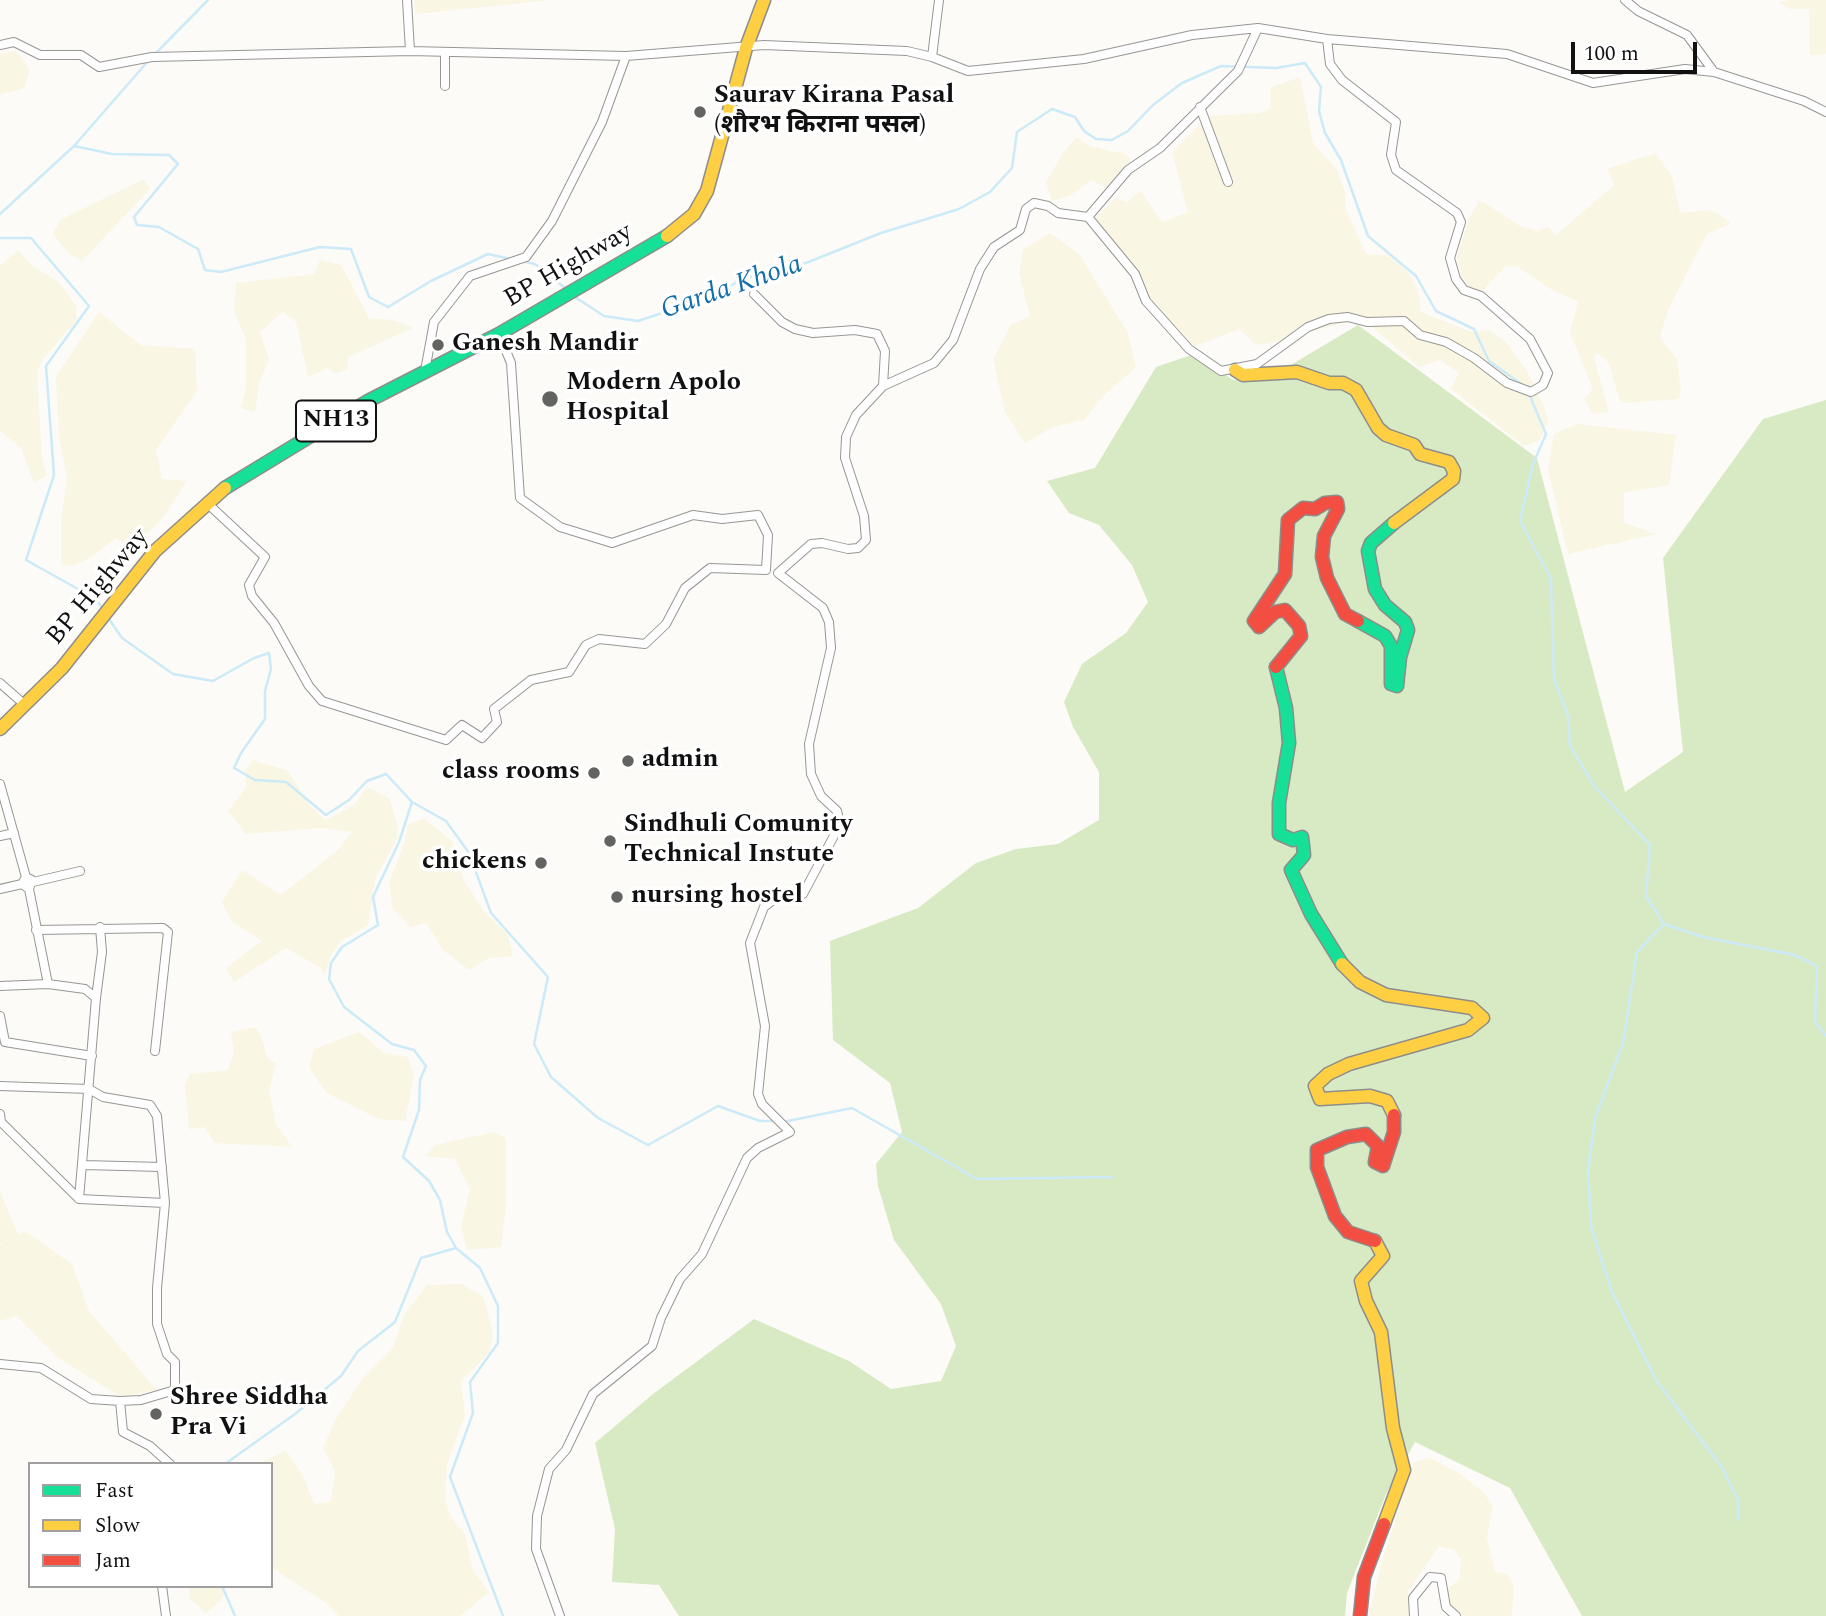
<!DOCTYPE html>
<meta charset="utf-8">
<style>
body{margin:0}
#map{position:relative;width:1826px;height:1616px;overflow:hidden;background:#fcfbf7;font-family:Spectral,serif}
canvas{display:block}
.legend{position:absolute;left:28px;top:1462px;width:245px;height:126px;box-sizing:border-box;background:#fff;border:2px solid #a0a0a0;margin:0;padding:9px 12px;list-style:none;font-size:21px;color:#111}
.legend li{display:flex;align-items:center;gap:14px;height:35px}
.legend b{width:35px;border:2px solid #a0a0a0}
.scale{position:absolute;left:1571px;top:42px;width:126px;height:32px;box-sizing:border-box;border:4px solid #111;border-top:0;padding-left:9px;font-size:21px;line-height:24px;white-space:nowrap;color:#111;-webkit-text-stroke:5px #fff;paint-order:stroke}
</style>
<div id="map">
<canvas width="1826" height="1616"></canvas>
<ul class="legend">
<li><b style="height:9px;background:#16e098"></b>Fast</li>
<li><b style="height:9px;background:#ffcf43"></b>Slow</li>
<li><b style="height:9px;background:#f24e42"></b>Jam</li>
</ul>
<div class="scale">100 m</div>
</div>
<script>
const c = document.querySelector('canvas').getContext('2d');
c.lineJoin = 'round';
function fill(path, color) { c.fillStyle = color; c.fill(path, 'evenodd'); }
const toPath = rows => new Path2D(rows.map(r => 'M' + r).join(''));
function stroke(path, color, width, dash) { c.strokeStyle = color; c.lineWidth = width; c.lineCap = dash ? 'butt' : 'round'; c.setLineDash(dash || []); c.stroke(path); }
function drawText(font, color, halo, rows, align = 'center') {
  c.font = font + ' Spectral,"Noto Sans Devanagari",serif'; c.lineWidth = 7; c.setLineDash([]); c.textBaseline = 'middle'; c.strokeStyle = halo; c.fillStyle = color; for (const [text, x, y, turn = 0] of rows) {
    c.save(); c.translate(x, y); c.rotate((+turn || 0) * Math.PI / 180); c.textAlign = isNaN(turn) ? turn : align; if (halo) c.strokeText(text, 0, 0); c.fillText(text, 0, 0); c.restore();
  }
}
fill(toPath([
 [414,0,551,0,416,14],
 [1790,0,1826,0,1826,54,1810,55,1809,9,1790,9,1778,2],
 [16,51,30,70,24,88,0,95,0,54],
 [1300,77,1313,143,1338,171,1345,192,1346,210,1366,254,1387,255,1408,272,1418,290,1421,312,1471,332,1489,330,1506,342,1527,371,1544,407,1548,421,1540,440,1524,446,1451,389,1459,373,1440,360,1419,367,1372,327,1346,322,1263,345,1254,343,1239,329,1195,346,1151,301,1140,274,1094,220,1116,198,1126,202,1141,191,1162,222,1188,212,1172,152,1209,116,1259,113,1271,108,1270,88],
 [1076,137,1090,146,1125,154,1131,160,1106,188,1091,180,1071,195,1052,201,1046,182,1063,153],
 [1655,153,1672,176,1680,213,1711,210,1731,223,1707,234,1668,310,1660,337,1677,359,1681,391,1679,399,1625,403,1619,399,1609,363,1597,353,1594,358,1609,412,1593,414,1584,399,1593,389,1570,333,1578,301,1552,290,1518,267,1506,266,1482,291,1469,286,1462,276,1457,257,1469,218,1480,200,1520,226,1537,231,1549,227,1555,236,1614,185,1607,169],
 [144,179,150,189,82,261,68,253,53,234,60,220],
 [1050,233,1079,254,1128,333,1136,367,1104,395,1084,420,1053,427,1025,443,1005,412,993,359,1011,325,1030,316,1019,273,1023,250],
 [18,250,32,266,59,282,77,307,76,321,43,359,37,372,42,458,47,475,34,483,21,448,0,431,0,266],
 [320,260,341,265,369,318,392,320,413,328,348,357,347,370,334,373,328,368,308,377,296,322,283,312,260,332,269,360,260,381,255,412,241,408,246,388,246,340,234,310,236,283,314,274],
 [99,312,141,345,195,349,197,391,156,450,162,479,187,481,163,518,132,548,115,538,92,557,72,566,61,565,61,521,67,478,59,437,56,377],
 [1577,424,1676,435,1669,485,1624,493,1624,523,1656,534,1568,554,1548,470,1554,434],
 [253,760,288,771,308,803,325,820,354,805,367,787,389,798,398,826,397,839,375,879,368,925,341,941,331,955,324,976,321,968,286,948,234,982,226,968,262,941,232,922,222,902,242,870,281,895,338,850,352,832,321,828,246,834,228,811,247,786,244,772],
 [424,819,452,841,464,881,484,911,508,935,513,956,489,958,469,970,443,950,426,923,411,927,392,908,389,883,405,841,408,824],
 [255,1027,261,1035,267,1057,276,1064,269,1091,276,1124,292,1147,215,1143,204,1127,189,1129,185,1085,190,1074,228,1070,234,1052,231,1032],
 [359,1032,384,1053,408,1057,414,1076,405,1121,379,1119,327,1093,309,1068,314,1049],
 [493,1132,506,1138,506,1206,501,1247,467,1250,461,1225,470,1189,455,1159,425,1156,436,1145],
 [0,1191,18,1235,25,1231,72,1264,89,1311,157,1390,121,1397,57,1357,17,1316,0,1321,0,1245,3,1243,0,1243],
 [461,1284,483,1296,493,1334,489,1353,461,1381,465,1415,447,1464,445,1500,451,1517,465,1534,473,1571,489,1592,460,1616,339,1616,326,1603,272,1568,271,1464,258,1464,286,1450,303,1476,314,1504,331,1501,335,1470,323,1448,334,1422,363,1378,392,1349,404,1315,427,1285],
 [1430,1458,1460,1474,1484,1493,1493,1506,1487,1538,1495,1572,1507,1574,1514,1586,1512,1616,1460,1616,1450,1605,1447,1589,1460,1579,1461,1559,1454,1550,1439,1546,1408,1591,1410,1616,1369,1616,1381,1565,1414,1462],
 [189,1586,227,1586,221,1600,206,1613,189,1598]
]), '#f9f6e3');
fill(toPath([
 [1358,325,1537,458,1625,792,1683,752,1663,558,1763,419,1826,400,1826,1616,1582,1616,1510,1488,1415,1442,1386,1494,1347,1593,1345,1616,679,1616,659,1585,612,1582,615,1529,595,1443,653,1394,754,1319,849,1361,891,1389,941,1381,956,1346,941,1304,894,1240,878,1186,876,1164,902,1132,890,1083,833,1040,830,941,918,908,976,863,1016,849,1058,844,1099,820,1099,772,1073,727,1064,702,1082,664,1126,633,1148,602,1132,565,1099,525,1069,513,1047,481,1095,468,1156,367,1194,354,1233,380,1274,375]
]), '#d8eac4');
stroke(toPath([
 [154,55,208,0],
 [74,146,112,154,169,155,178,164,134,217,137,225,159,227,198,249,205,270,221,272,320,247,351,249,369,297,388,307,431,281,488,254,511,259],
 [0,214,74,146,149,60],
 [0,238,31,238,89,306,46,366,54,475,26,560,96,599,102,608],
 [521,261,535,264,565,288],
 [575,297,604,316,638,321,680,307,715,295,742,279,806,263,881,233,959,209,990,192,1012,168,1017,132,1052,109,1075,117,1084,131,1096,139,1112,140,1128,131,1153,105,1182,83,1221,66,1276,68,1305,63,1321,87,1319,111,1325,133,1341,160,1368,236,1416,276,1436,311,1474,329,1489,361,1524,386],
 [1529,394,1546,434,1533,464,1520,521,1551,579,1554,679,1568,716,1570,746,1595,787,1650,845,1646,896,1664,924,1703,937,1795,955,1817,966,1815,1022,1826,1036],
 [109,619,122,638,173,674,213,681,254,658,269,653,271,669,265,691,265,719,241,753,234,768,255,780,286,782,326,815,349,800,367,781,386,774,412,802,446,821,469,853,491,913,548,977,534,1044,551,1077,598,1118,648,1145,718,1106,760,1121,777,1121],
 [1664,924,1637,952,1623,1043,1595,1118,1588,1171,1591,1227,1612,1292,1656,1380,1721,1466,1738,1500,1738,1520],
 [783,1122,852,1108,977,1179,1113,1177],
 [456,1248,480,1268,498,1306,498,1343,470,1382,473,1413,450,1477,503,1616],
 [225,1464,295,1414,341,1376,358,1351,395,1322,421,1258,456,1248,447,1232,440,1200,429,1181,403,1157,419,1110,420,1080,426,1066,414,1050,392,1044,344,1007,329,979,331,963,342,947,378,925,373,897,399,842,412,802],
 [222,1586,235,1616]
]), '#cceaf8', 2.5);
const street = toPath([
 [407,0,410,51],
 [1625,0,1638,11,1687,35,1714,72],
 [1258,28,1327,39,1507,54,1593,83,1685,69,1714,72,1804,101,1826,112],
 [0,45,14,42,40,55,81,55,99,67,152,57,410,51,626,56,764,45,907,51,932,57],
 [445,86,445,52],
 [1200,107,1228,182],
 [1088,217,1135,274,1146,301,1189,349,1221,371,1257,364,1308,327,1329,319,1348,317,1367,322,1404,321,1420,335,1446,342,1474,358,1507,383,1531,392,1543,385,1548,373,1530,339,1481,296,1464,290,1456,279,1450,258,1461,222,1457,213,1396,170,1391,155,1396,122,1342,80,1330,64,1327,39],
 [754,294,782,322,795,329,813,333,855,330,877,334,885,351,883,386],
 [425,371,434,322,470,276,526,257,552,221,602,122,626,56],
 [207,503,265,557,249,585,252,596,274,623,309,686,322,701,446,740,462,725,482,738,497,722,494,709,531,680,569,672,586,645,599,639,645,644,666,624,685,588,710,568,766,570,768,535,758,515,722,519,693,515,612,543,560,527,520,498,511,363,499,334],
 [0,683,25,705],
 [0,784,26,877,32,880,29,889,22,884,26,877],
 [0,836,14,833],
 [33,882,80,871],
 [0,889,22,884],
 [29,889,48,984,85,989,96,998,79,1199],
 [36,930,163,928,168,932,155,1051],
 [0,986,48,984],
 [96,998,102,952,100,927],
 [0,1016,5,1042,92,1056],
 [0,1086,89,1089,103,1097,150,1105,157,1116,165,1203,157,1288,157,1324,167,1354,175,1362,175,1390,141,1400,120,1401,123,1432,150,1446,170,1464],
 [0,1114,1,1122,79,1199,165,1203],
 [83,1165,162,1167],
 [0,1364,41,1368,91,1399,120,1401],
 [162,1586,166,1616],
 [560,1616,536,1549,537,1516,549,1469,566,1450,593,1394,652,1346,661,1318,680,1279,702,1254,747,1158,758,1148,790,1132,762,1104,758,1094,765,1026,750,943,764,907,773,900,803,894,837,830,839,819,837,811,821,796,811,774,809,744,831,648,829,622,823,608,778,573,811,544,822,543,848,549,858,548,866,540,864,516,845,458,846,437,856,415,883,386,934,363,953,340,980,269,994,247,1020,230,1026,209,1034,203,1048,206,1058,213,1088,217,1128,170,1160,148,1238,71,1258,28,1192,35,1084,59,968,71,932,57,939,0],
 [1414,1616,1413,1598,1430,1577,1441,1578,1446,1607,1456,1616]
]);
const fast = toPath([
 [225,488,368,401,499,334,667,236],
 [1358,621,1385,636,1391,646,1391,684,1397,686,1400,657,1408,630,1405,622,1385,605,1375,589,1368,551,1371,543,1394,523],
 [1276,667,1286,708,1289,743,1279,803,1279,834,1293,840,1302,837,1304,855,1291,870,1311,914,1342,964]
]);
const slow = toPath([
 [667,236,694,214,707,191,746,48,764,0],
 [1235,370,1243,375,1297,372,1329,383,1343,383,1356,390,1378,428,1386,435,1414,445,1420,454,1449,462,1454,471,1453,479,1394,523],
 [0,729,62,668,155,551,225,488],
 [1342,964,1360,982,1386,995,1472,1008,1483,1018,1468,1030,1349,1064,1328,1074,1315,1086,1320,1099,1370,1096,1387,1101,1394,1115],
 [1375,1241,1383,1256,1361,1281,1366,1301,1381,1332,1393,1428,1404,1470,1384,1524]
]);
const jam = toPath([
 [1276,667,1301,636,1299,626,1285,610,1275,612,1259,627,1254,621,1285,574,1288,520,1303,508,1315,509,1325,503,1337,502,1338,509,1324,536,1322,557,1327,578,1345,614,1358,621],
 [1375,1241,1348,1232,1335,1216,1317,1167,1317,1150,1347,1137,1366,1134,1378,1146,1375,1162,1383,1166,1394,1132,1394,1115],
 [1360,1616,1364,1577,1384,1524]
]);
stroke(street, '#979695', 10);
stroke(fast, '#8d8d8b', 15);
stroke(slow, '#8d8d8b', 15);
stroke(jam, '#8d8d8b', 15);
stroke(street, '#fffefe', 8);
stroke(fast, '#16e098', 12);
stroke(slow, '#ffcf43', 12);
stroke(jam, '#f24e42', 12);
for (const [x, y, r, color] of [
 [700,112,7,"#636362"],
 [438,345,7,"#636362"],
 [550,399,9,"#636362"],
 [628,761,7,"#636362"],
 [594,773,7,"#636362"],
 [610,841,7,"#636362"],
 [541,863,7,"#636362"],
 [617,897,7,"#636362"],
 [156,1414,7,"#636362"]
]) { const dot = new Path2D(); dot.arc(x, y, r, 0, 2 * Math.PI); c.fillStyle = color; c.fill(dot); stroke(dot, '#fff', 2.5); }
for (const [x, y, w] of [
 [336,421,80]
]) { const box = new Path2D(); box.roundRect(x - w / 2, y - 20.5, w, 41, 5); c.fillStyle = '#fff'; c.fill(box); stroke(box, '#111', 2); }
drawText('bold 24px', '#111', null, [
 ["NH13",336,421]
]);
drawText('bold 26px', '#111', '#fff', [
 ["Saurav Kirana Pasal",714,97],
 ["(शौरभ किराना पसल)",714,127],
 ["Ganesh Mandir",452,345],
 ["Modern Apolo",566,384],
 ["Hospital",566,414],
 ["admin",642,761],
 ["class rooms",580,773,"right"],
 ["Sindhuli Comunity",624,826],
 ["Technical Instute",624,856],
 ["chickens",527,863,"right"],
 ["nursing hostel",631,897],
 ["Shree Siddha",170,1399],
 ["Pra Vi",170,1429]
], 'left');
drawText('26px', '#111', '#fff', [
 ["BP Highway",569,267,-30],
 ["BP Highway",99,588,-50]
]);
drawText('italic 28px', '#146ea8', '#fff', [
 ["Garda Khola",732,289,-19]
]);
</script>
